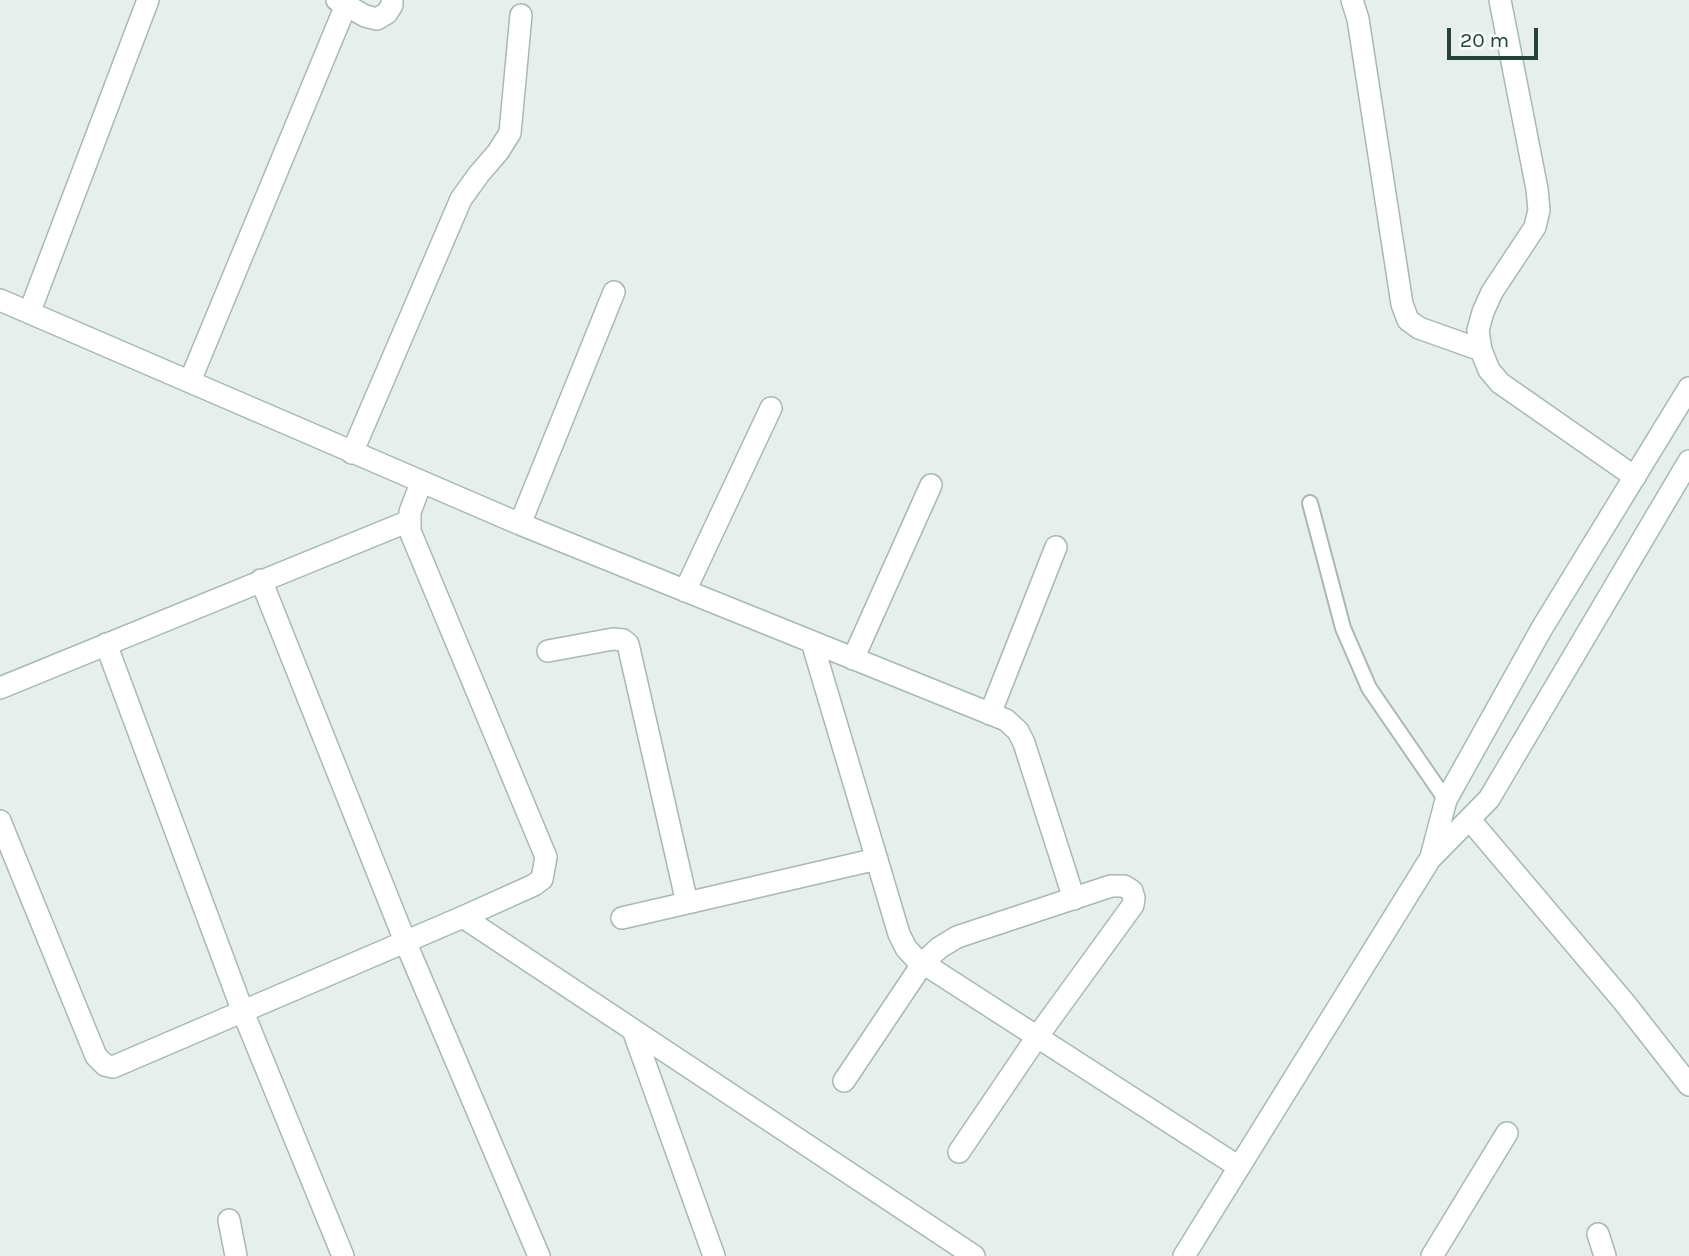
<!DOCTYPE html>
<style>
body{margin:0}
#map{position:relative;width:1689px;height:1256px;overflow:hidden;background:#e6efeb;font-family:Karla,sans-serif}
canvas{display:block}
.scale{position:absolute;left:1447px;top:28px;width:91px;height:32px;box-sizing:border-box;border:4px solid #24423a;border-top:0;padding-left:9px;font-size:21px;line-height:24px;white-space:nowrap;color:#24423a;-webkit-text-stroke:5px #f7fbf9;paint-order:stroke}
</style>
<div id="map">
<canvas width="1689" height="1256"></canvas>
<div class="scale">20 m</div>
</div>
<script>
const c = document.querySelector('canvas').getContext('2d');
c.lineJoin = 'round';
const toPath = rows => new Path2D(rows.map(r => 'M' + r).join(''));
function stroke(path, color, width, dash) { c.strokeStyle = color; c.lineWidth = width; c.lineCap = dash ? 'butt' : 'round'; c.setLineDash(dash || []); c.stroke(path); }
const lane = toPath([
 [1310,503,1343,628,1369,688,1446,800]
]);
const street = toPath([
 [337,0,365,16,377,19,387,13,392,5,392,0],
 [1352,0,1358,19,1402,304,1408,320,1419,328,1481,350],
 [1500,0,1537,189,1539,210,1535,227,1492,292,1483,312,1478,330,1481,350,1489,370,1500,383,1635,477],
 [0,300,520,524,1006,720,1018,731,1024,743,1074,899],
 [30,311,148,0],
 [190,381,346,5],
 [352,453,461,199,479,174,498,152,510,133,521,15],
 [520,524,614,292],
 [261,580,405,941,539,1256],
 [685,591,771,408],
 [812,642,899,934,906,948,915,958,1239,1167],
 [106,644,243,1012,343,1256],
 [548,651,613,639,623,640,628,644,687,903],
 [853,659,931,485],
 [0,688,409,521],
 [990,714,1056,547],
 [1470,820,1624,1002,1689,1085],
 [0,821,96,1056,105,1065,113,1067,463,917,534,885,542,879,546,857,410,531,410,512,421,483],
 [463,917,974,1256],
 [622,918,877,859],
 [633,1030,714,1256],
 [844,1081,923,963,939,948,957,937,1111,886,1124,886,1132,891,1134,898,1133,905,1037,1037,959,1152],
 [229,1220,236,1256],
 [1598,1234,1605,1256],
 [1432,1256,1507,1133]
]);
const secondary = toPath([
 [1431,857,1446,800,1542,628,1689,388],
 [1184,1256,1430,859,1489,799,1689,461]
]);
stroke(lane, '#a8b8b2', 18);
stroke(street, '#a8b8b2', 24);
stroke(secondary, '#a4bbb3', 24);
stroke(lane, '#fff', 14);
stroke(street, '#fff', 21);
stroke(secondary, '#fff', 21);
</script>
